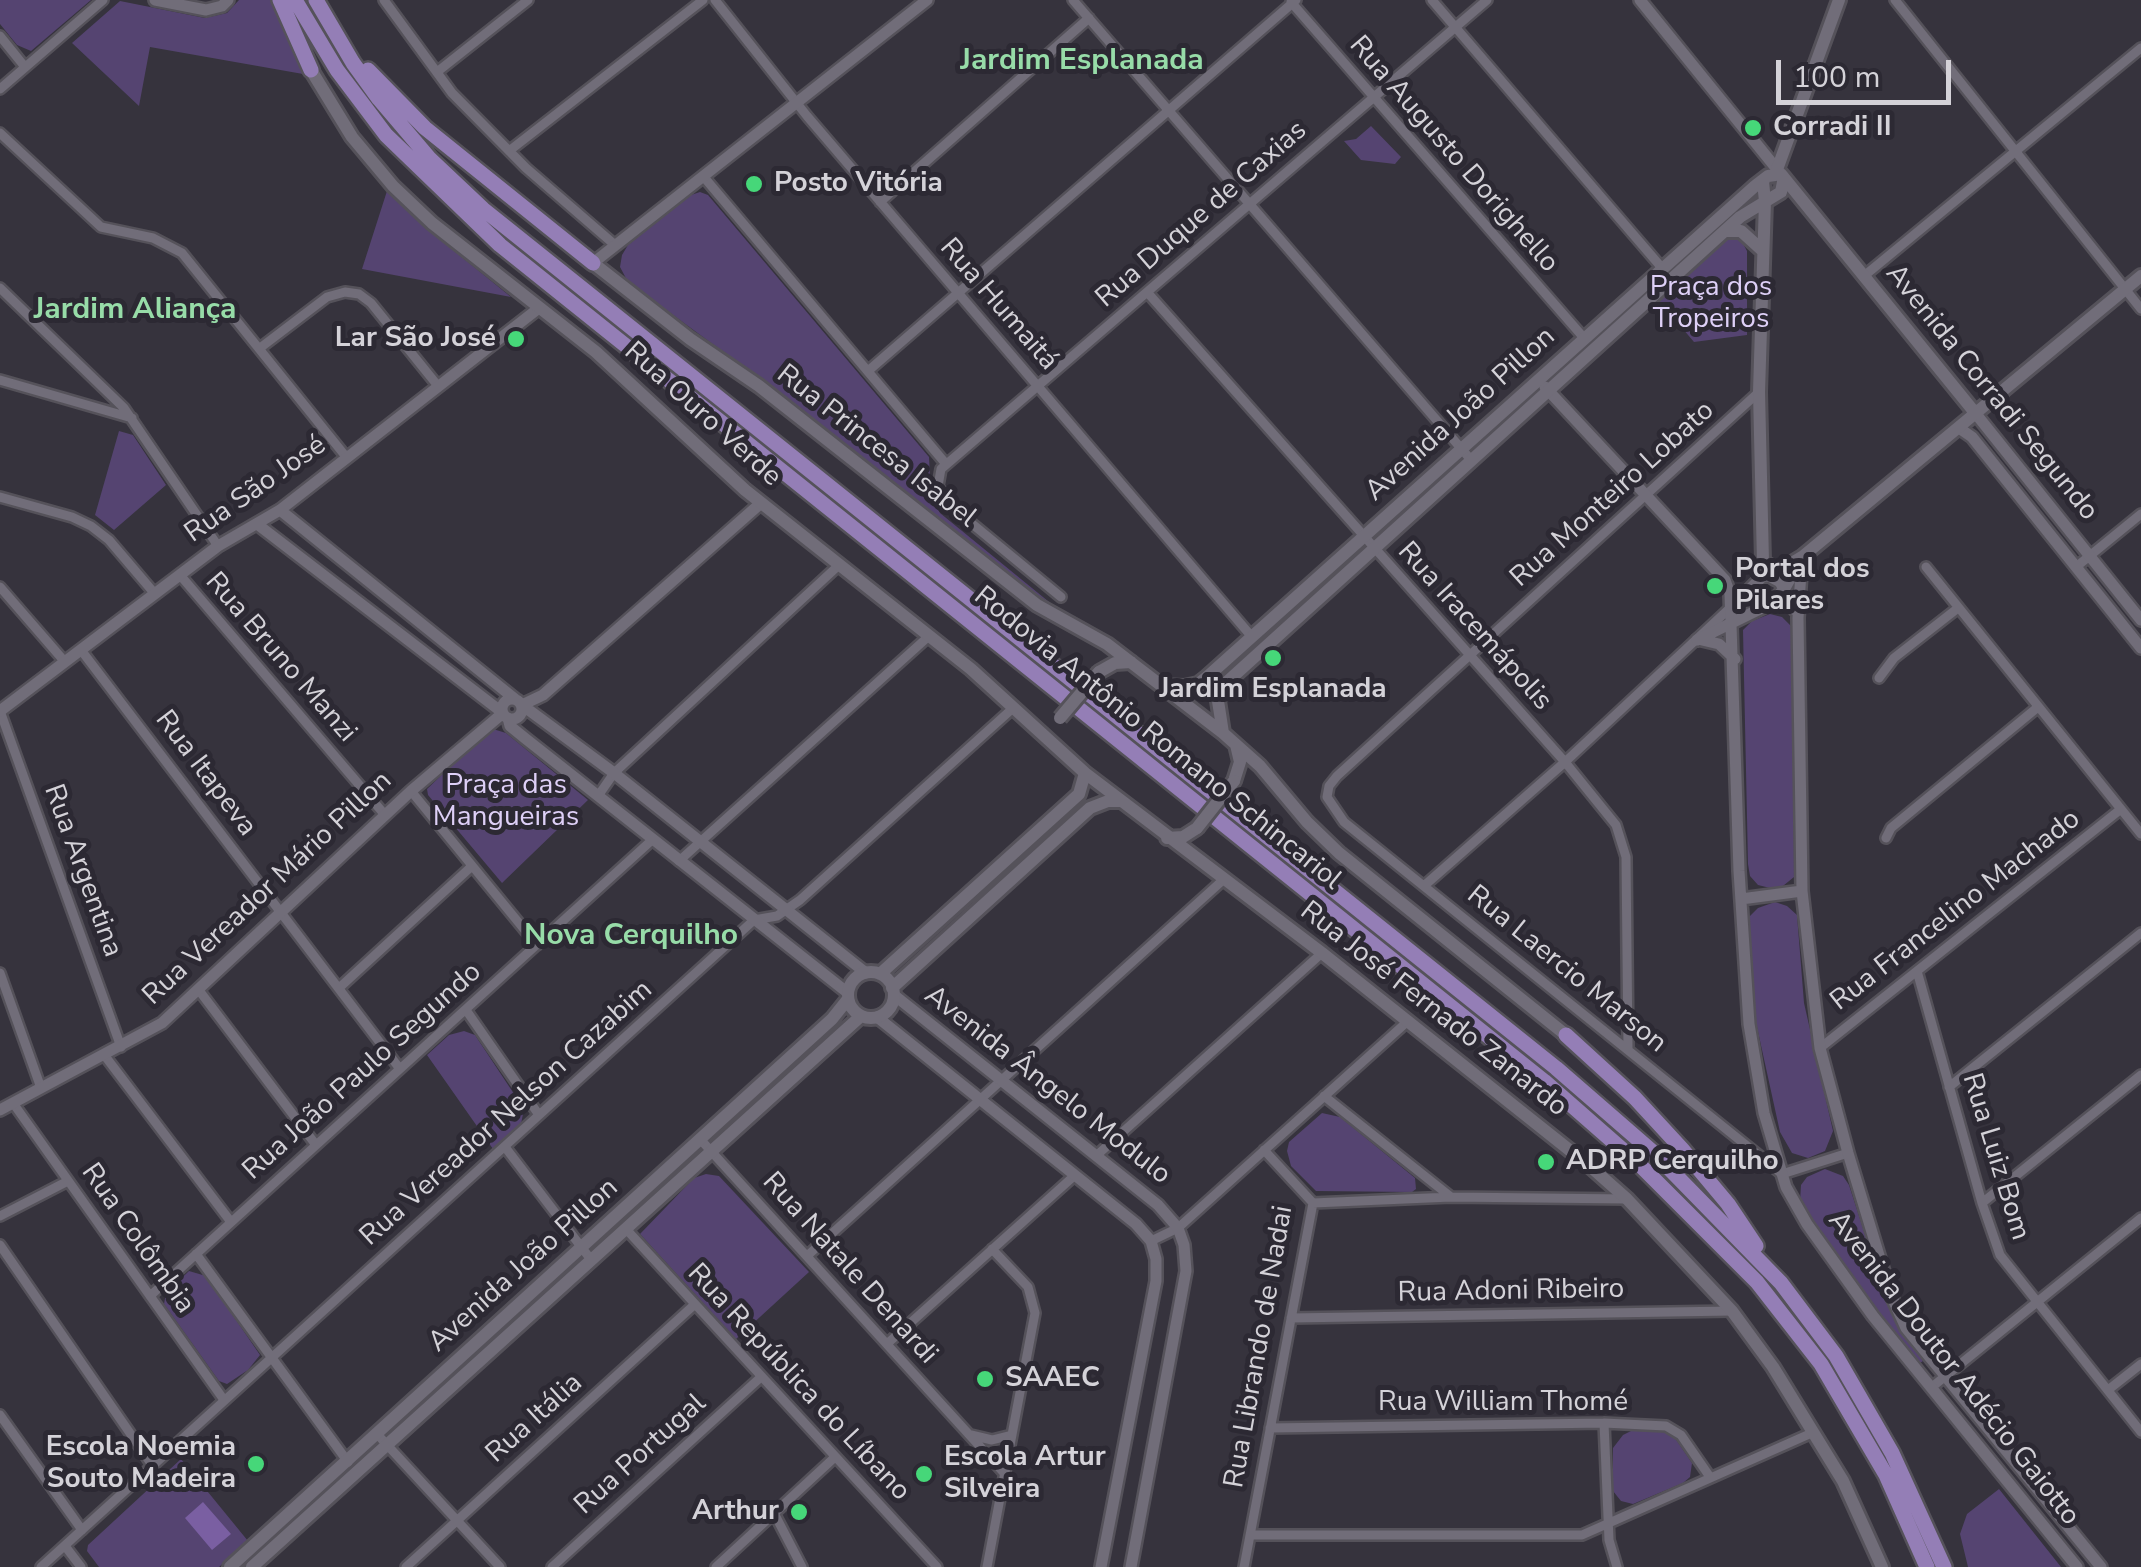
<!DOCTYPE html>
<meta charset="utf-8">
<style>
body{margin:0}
#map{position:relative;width:2141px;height:1567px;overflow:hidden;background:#36333d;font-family:"Nunito Sans",sans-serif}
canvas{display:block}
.scale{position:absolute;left:1776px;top:60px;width:175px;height:45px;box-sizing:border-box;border:5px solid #d4d2d8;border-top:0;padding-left:12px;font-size:30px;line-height:35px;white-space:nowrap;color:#d4d2d8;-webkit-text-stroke:8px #2c2933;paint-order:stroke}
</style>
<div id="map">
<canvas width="2141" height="1567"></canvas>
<div class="scale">100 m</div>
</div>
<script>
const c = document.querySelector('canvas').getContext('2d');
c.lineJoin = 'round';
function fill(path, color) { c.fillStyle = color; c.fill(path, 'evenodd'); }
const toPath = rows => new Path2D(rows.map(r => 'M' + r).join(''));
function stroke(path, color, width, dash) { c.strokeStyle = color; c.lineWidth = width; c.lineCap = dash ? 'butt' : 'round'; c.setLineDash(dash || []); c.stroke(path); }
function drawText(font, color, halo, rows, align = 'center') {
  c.font = font + ' "Nunito Sans",sans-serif'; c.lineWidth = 10; c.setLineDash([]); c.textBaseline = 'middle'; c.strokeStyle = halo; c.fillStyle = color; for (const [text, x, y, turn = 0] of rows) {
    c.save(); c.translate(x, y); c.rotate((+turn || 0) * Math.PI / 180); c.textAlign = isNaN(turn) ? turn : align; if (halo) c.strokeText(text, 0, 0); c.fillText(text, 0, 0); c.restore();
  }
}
fill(toPath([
 [0,0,91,0,31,51,17,45,0,24],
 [239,0,275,0,303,74,150,47,139,106,72,43,120,1,205,18,227,13],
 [1371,126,1401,157,1395,164,1361,160,1344,141,1356,139],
 [387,191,426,228,511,297,362,269],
 [700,192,708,195,929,457,931,497,940,513,1054,606,1022,585,763,381,628,282,620,267,622,255,628,245,691,195],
 [1728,237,1741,240,1747,251,1747,335,1694,342,1659,301],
 [119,431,133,435,166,485,114,530,95,515],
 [1770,614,1782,617,1791,626,1793,644,1794,877,1778,890,1758,885,1750,876,1748,864,1743,630,1752,621],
 [493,729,506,733,588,800,502,883,428,795,427,789,486,732],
 [1775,902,1787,906,1797,915,1804,1003,1833,1131,1825,1151,1808,1158,1792,1153,1780,1132,1755,1018,1748,926,1750,916,1758,908],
 [464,1031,475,1035,524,1109,521,1124,493,1149,427,1055,449,1035],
 [1322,1113,1340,1117,1415,1178,1416,1189,1412,1192,1316,1191,1291,1166,1287,1151,1289,1142],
 [1825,1169,1843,1176,1849,1185,1881,1284,1892,1312,1923,1361,1920,1363,1885,1321,1800,1202,1801,1185,1807,1177],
 [706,1174,719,1176,809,1272,736,1339,640,1234,694,1178],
 [189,1271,206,1276,260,1355,248,1370,227,1384,219,1381,164,1304,166,1293],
 [1631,1431,1662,1431,1673,1435,1692,1463,1690,1477,1683,1483,1633,1504,1621,1501,1613,1491,1613,1448,1623,1435],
 [181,1459,248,1541,219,1567,99,1567,87,1551,88,1545],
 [1999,1489,2061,1567,1968,1567,1960,1534,1967,1514]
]), '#554471');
fill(toPath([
 [203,1502,231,1534,212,1550,185,1518]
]), '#7a5fa2');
const minor = toPath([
 [384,0,452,93,526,168,615,245],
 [715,0,807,116,1252,637],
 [1073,0,1472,461],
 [1432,0,1662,268],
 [1895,0,2141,309],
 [1291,2,1584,338],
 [0,36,25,67],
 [437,72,528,0],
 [0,89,103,0],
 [0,133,101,227,153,238,182,253,347,458],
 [509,151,703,0],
 [703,176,946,464],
 [880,202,1089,18],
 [1864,276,2141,48],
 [0,288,124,408,218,546],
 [1147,292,1565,762,1616,825,1626,857,1628,1049],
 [260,348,327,297,345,292,359,294,371,303,438,386],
 [868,371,1296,0],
 [0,380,132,418],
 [1759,392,1337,776,1329,786,1327,797,1344,822,1782,1174,1848,1153],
 [0,497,72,517,91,526,109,540,155,594],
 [1926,567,2141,834],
 [2076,567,2141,514],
 [180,575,385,815],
 [0,587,65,662],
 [1061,597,948,504,938,486,941,469,1487,0],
 [81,650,400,1069],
 [1879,678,1894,658,1958,608],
 [0,711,121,1047],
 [411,791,537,945],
 [598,796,614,773,839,565],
 [1886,838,1891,828,2038,707],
 [679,861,929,636],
 [1425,885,1565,762,1730,608],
 [1917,971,1982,1203,2000,1255,2141,1432],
 [0,973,41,1088],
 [339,988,472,866],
 [198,989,316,1145],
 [466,1010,539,1115],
 [1820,1048,2121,809],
 [105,1056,231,1222],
 [1949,1087,2141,933],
 [1324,1096,1451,1197],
 [13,1103,224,1400],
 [700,1139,1005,1474],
 [505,1147,592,1261],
 [1096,1156,1322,953],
 [1313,1203,1451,1197,1627,1199],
 [1982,1203,2141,1075],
 [0,1216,68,1181],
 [626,1229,937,1567],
 [1151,1241,1178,1228,1408,1021],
 [0,1245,152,1465],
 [196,1254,348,1462],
 [807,1256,1223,880],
 [150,1296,652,840],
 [1291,1318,1732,1311],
 [888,1343,1074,1176],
 [1932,1387,2141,1218],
 [2108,1390,2141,1364],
 [0,1415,82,1530],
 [1604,1423,1609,1540,1617,1567],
 [1270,1428,1604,1423,1666,1426,1681,1435,1710,1477],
 [377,1434,500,1567],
 [971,1435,992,1440,1012,1435],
 [774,1513,802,1567],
 [1250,1535,1582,1535,1814,1432],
 [65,1546,81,1567],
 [41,1567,754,920,777,916,800,900,1012,709],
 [406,1567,694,1305],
 [552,1567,761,1377],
 [716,1567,835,1457],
 [987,1567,1035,1313,1028,1287,992,1249],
 [1244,1567,1313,1203,1264,1150]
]);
const tertiary = toPath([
 [155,0,206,10,222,6,228,0],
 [1640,0,1776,168],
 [593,263,927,0],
 [1545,387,1725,580,1730,594,1739,871,1749,1024,1764,1113,1786,1187,1807,1224,1873,1316,2077,1567],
 [1976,414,2141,620],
 [1959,428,1972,437,2141,648],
 [280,510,515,699],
 [1802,557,1798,618,1802,891,1820,1048,1848,1153,1891,1295,1906,1328,2101,1567],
 [1763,576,1769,576,1780,582,1795,610],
 [1732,607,1763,576],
 [1697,640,1770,604,1785,588,1798,565],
 [1702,640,1719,644,1735,659],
 '502 709a10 10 0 1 1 20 0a10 10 0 1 1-20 0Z',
 [522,705,614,773,866,973],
 [522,705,543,695,761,503],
 [0,711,218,546,280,510,539,308],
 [508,718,510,726,526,739,848,993],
 [1741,899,1802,891],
 [894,995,1158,1205,1178,1228,1184,1245,1186,1271,1131,1567],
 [877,1017,1136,1224,1151,1241,1156,1259,1156,1281,1101,1567],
 [0,1110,162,1023,411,791,503,713,257,524]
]);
const secondary = toPath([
 [311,70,352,137,393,186,432,223,596,352,745,490,971,669,1085,773,1322,953,1592,1168,1627,1199,1732,1311,1773,1367,1843,1481,1882,1567],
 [1781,174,1976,414],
 [1775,175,1839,0],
 [1763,182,1765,201,1759,392,1763,562,1773,568,1787,566,1802,557,2141,276],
 [1726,231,1741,231,1763,251],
 [593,263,690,339,759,386,1037,605,1107,644,1223,733,1260,766,1307,822,1339,853,1566,1035],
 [1099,672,1115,663,1131,662],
 [1163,686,1184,687,1198,684,1207,677,1755,186,1768,176,1775,175],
 [1223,733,1218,701,1228,681,1740,217,1781,192,1783,182],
 [1234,781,1240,762,1236,745],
 [1167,838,1183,837,1197,828],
 '848 995a23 23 0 1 1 46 0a23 23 0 1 1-46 0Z',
 [880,974,1079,794,1085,773],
 [892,988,1090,808,1108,801,1121,801],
 [230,1567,832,1019,848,999],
 [252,1567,861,1016]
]);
const trunk = toPath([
 [280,0,311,70],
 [295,0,337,70,386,135,500,245,1544,1081,1641,1166,1757,1282,1821,1364,1886,1475,1927,1567],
 [316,0,353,63,379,99,430,159,483,209,1556,1068,1655,1154,1781,1283,1836,1356,1892,1453,1944,1567],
 [368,70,425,128,593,263],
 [1566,1035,1635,1098,1682,1149,1728,1204,1756,1246]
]);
stroke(minor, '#55525a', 14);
stroke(tertiary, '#55525a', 16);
stroke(secondary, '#55525a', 18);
stroke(trunk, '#55525a', 20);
stroke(minor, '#716d79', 9);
stroke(tertiary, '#716d79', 11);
stroke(secondary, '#716d79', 12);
stroke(trunk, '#947eb6', 15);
const secondaryBridge = toPath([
 [1060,718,1099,672],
 [1197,828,1234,781]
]);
stroke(secondaryBridge, '#55525a', 18, []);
stroke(secondaryBridge, '#716d79', 12);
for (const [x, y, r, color] of [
 [1753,128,10,"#46d779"],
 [754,184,10,"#46d779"],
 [516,339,10,"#46d779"],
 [1715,586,10,"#46d779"],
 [1273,658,10,"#46d779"],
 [1546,1162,10,"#46d779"],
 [985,1379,10,"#46d779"],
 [256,1464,10,"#46d779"],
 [924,1474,10,"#46d779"],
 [799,1512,10,"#46d779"]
]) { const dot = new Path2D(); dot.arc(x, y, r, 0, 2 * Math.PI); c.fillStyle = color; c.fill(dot); stroke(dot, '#2c2933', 4); }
drawText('bold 28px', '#d4d2d8', '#2c2933', [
 ["Corradi II",1773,128],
 ["Posto Vitória",774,184],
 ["Lar São José",496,339,"right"],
 ["Portal dos",1735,570],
 ["Pilares",1735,602],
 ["Jardim Esplanada",1273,690,"center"],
 ["ADRP Cerquilho",1566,1162],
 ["SAAEC",1005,1379],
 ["Escola Noemia",236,1448,"right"],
 ["Souto Madeira",236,1480,"right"],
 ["Escola Artur",944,1458],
 ["Silveira",944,1490],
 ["Arthur",779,1512,"right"]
], 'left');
drawText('28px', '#d4d2d8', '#2c2933', [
 ["Rua Augusto Dorighello",1453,155,49],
 ["Rua Duque de Caxias",1202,215,-41],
 ["Rua Humaitá",998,305,49],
 ["Avenida Corradi Segundo",1991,393,51],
 ["Rua Ouro Verde",702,415,42],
 ["Avenida João Pillon",1461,415,-42],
 ["Rua Princesa Isabel",876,447,38],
 ["Rua São José",256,490,-35],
 ["Rua Monteiro Lobato",1613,495,-42],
 ["Rua Iracemápolis",1474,627,48],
 ["Rua Bruno Manzi",280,658,49],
 ["Rodovia Antônio Romano Schincariol",1157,739,39],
 ["Rua Itapeva",205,774,53],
 ["Rua Argentina",82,871,70],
 ["Rua Vereador Mário Pillon",268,889,-43],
 ["Rua Francelino Machado",1956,911,-38],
 ["Rua Laercio Marson",1566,970,39],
 ["Rua José Fernado Zanardo",1433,1010,38],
 ["Rua João Paulo Segundo",363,1072,-42],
 ["Avenida Ângelo Modulo",1047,1086,38],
 ["Rua Vereador Nelson Cazabim",507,1114,-42],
 ["Rua Luiz Bom",1995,1157,73],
 ["Rua Colômbia",137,1239,55],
 ["Avenida João Pillon",524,1266,-42],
 ["Rua Natale Denardi",849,1269,48],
 ["Rua Adoni Ribeiro",1511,1292,-1],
 ["Rua Librando de Nadai",1260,1347,-80],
 ["Avenida Doutor Adécio Gaiotto",1953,1369,52],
 ["Rua República do Líbano",798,1383,47],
 ["Rua William Thomé",1503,1403],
 ["Rua Itália",535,1419,-42],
 ["Rua Portugal",641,1455,-42]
]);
drawText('28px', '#ded0f7', '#2c2933', [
 ["Praça dos",1711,288],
 ["Tropeiros",1711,320],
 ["Praça das",506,786],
 ["Mangueiras",506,818]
]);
drawText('bold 30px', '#97dca8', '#2c2933', [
 ["Jardim Esplanada",1082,62],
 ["Jardim Aliança",135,311],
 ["Nova Cerquilho",631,937]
]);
</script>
